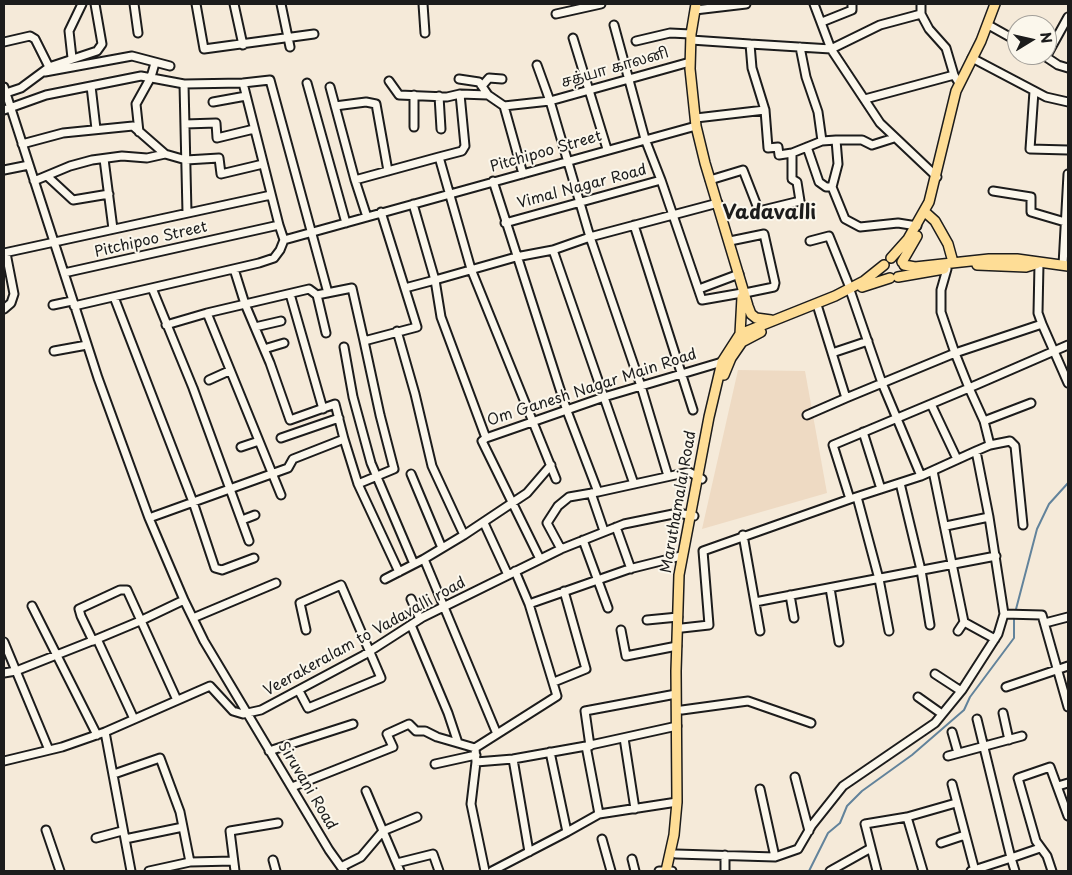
<!DOCTYPE html>
<meta charset="utf-8">
<style>
body{margin:0}
#map{position:relative;width:1072px;height:875px;overflow:hidden;background:#f5ead9;font-family:"Playpen Sans",sans-serif}
canvas{display:block}
.frame{position:absolute;inset:0;border:5px solid #1c1c1c;pointer-events:none}
.north{position:absolute;left:1007px;top:15px;width:50px;height:50px;box-sizing:border-box;background:#fbf7ec;border:1px solid #a29f99;border-radius:50%;rotate:81deg;font-size:14px;font-weight:700;line-height:20px;text-align:center;color:#1c1c1c}
.north::after{content:'';display:block;margin:auto;width:18px;height:22px;background:#1c1c1c;clip-path:polygon(50% 0,100% 100%,50% 72%,0 100%)}
</style>
<div id="map">
<canvas width="1072" height="875"></canvas>
<div class="frame"></div>
<div class="north">N</div>
</div>
<script>
const c = document.querySelector('canvas').getContext('2d');
c.lineJoin = 'round';
function fill(path, color) { c.fillStyle = color; c.fill(path, 'evenodd'); }
const toPath = rows => new Path2D(rows.map(r => 'M' + r).join(''));
function stroke(path, color, width, dash) { c.strokeStyle = color; c.lineWidth = width; c.lineCap = dash ? 'butt' : 'round'; c.setLineDash(dash || []); c.stroke(path); }
function drawText(font, color, halo, rows, align = 'center') {
  c.font = font + ' "Playpen Sans","Noto Sans Tamil",sans-serif'; c.lineWidth = 4; c.setLineDash([]); c.textBaseline = 'middle'; c.strokeStyle = halo; c.fillStyle = color; for (const [text, x, y, turn = 0] of rows) {
    c.save(); c.translate(x, y); c.rotate((+turn || 0) * Math.PI / 180); c.textAlign = isNaN(turn) ? turn : align; if (halo) c.strokeText(text, 0, 0); c.fillText(text, 0, 0); c.restore();
  }
}
fill(toPath([
 [738,370,805,371,827,493,702,529]
]), '#eedac3');
stroke(toPath([
 [1015,613,1037,529,1049,504,1068,483],
 [809,871,828,833,840,823,847,806,862,791,912,755,964,710,970,697,1014,638,1014,617]
]), '#62839b', 2);
const minor = toPath([
 [134,4,138,33],
 [196,4,204,49,314,34],
 [234,4,243,45],
 [281,4,290,47],
 [423,4,425,33],
 [814,4,831,49,880,123,937,177],
 [921,4,921,14,929,29,946,48,954,75],
 [695,10,746,4],
 [556,14,601,4],
 [1068,17,1046,57,1058,65,1068,68],
 [822,22,852,10,852,4],
 [614,25,645,139,661,180],
 [992,27,1017,41],
 [573,38,607,149],
 [691,40,750,44],
 [636,41,670,33,691,34],
 [4,42,30,36,35,39,49,67,97,51,102,44,95,4],
 [800,47,806,77,818,112,822,141],
 [72,58,69,31,82,4],
 [972,58,1046,97,1068,102],
 [45,72,132,56,170,66],
 [459,79,479,82,488,95],
 [389,81,399,95,447,97,460,94,488,95,504,106,550,101,537,65],
 [243,83,279,225],
 [307,83,346,223],
 [184,84,187,213],
 [91,86,96,129],
 [482,86,489,78,502,79],
 [4,87,98,378,149,518,184,600,204,641,329,850,344,871],
 [330,87,355,180],
 [1034,91,1030,149,1068,150],
 [6,93,21,88,48,68],
 [414,95,414,127],
 [439,96,441,129],
 [865,99,954,75,959,83],
 [213,102,246,96],
 [335,106,366,102,376,104,388,171],
 [504,106,523,174],
 [4,110,46,95,141,76,184,84,243,83,270,80,328,293],
 [765,110,768,148,778,147,779,155,792,153],
 [696,118,765,110,752,68,750,44,831,49,880,25,921,14],
 [185,124,216,123,217,138,254,129],
 [139,132,136,104,151,77,155,63],
 [836,140,862,140,872,145,894,138],
 [22,144,63,133,133,126,165,154,186,160,219,158,221,174,263,164],
 [807,147,819,182,826,187,832,187],
 [439,157,462,151,465,146,460,94],
 [104,159,113,229],
 [4,170,29,165],
 [47,176,73,200,109,194],
 [710,180,743,170,759,211,800,201,797,182,792,179,792,153,822,141,836,140,838,164,832,187,845,219,860,227,898,223,917,226],
 [34,181,70,166,92,160,122,156,147,158,165,154],
 [493,181,567,411,598,492,689,472,702,479],
 [993,191,1031,197,1031,212,1065,222],
 [413,204,435,280,516,257,553,250,590,237,718,203],
 [367,217,355,180,439,157,471,269,556,479],
 [505,223,661,180,702,300,742,293],
 [634,225,693,410],
 [730,241,764,234,775,283,774,287,745,293],
 [810,241,829,236,850,288],
 [553,250,634,484],
 [4,253,271,195],
 [1039,264,1038,313,1042,324],
 [1063,265,1068,174],
 [234,269,245,304,270,363,290,420,335,404,344,439],
 [947,269,941,290,941,312,955,353,1042,324,1068,383],
 [64,273,279,225,284,240,696,126],
 [152,288,193,388,249,541],
 [405,288,435,280,441,317,486,438,604,397,722,362],
 [699,289,739,274],
 [290,294,323,409],
 [317,295,326,333],
 [114,297,193,502,215,568,222,570,254,558],
 [53,305,72,301],
 [74,306,259,263,274,258,280,250,284,240],
 [818,308,846,398,955,353,969,388,1068,345],
 [4,309,11,303,14,294,6,253],
 [207,313,309,289,317,295,352,288,364,341],
 [166,325,207,313,281,495],
 [255,327,281,321],
 [397,331,415,394,432,466,464,535,527,493,551,465],
 [344,347,353,397,371,463,414,564],
 [264,349,284,343],
 [54,351,87,345],
 [832,353,868,341],
 [209,380,229,371],
 [931,404,957,459],
 [807,415,846,398],
 [984,421,1031,403],
 [863,432,881,489],
 [281,438,339,418],
 [486,438,482,441,540,559],
 [990,445,1010,441,1015,446,1023,525],
 [241,447,259,441],
 [933,471,964,622],
 [411,474,442,548],
 [668,476,641,386,590,237,550,101,690,62],
 [921,476,850,499,833,445,969,388,984,421,990,445,976,451],
 [900,483,921,570,930,625],
 [358,484,399,572],
 [591,493,604,531],
 [857,497,879,579,889,631],
 [149,518,288,468,293,459,344,439,358,484,394,469,380,415,364,341,417,327,381,212],
 [242,520,255,515],
 [484,523,508,575],
 [946,526,989,517],
 [616,527,631,569],
 [464,535,424,559,497,734],
 [743,535,760,631],
 [583,540,608,608],
 [561,549,547,523,558,506,569,497,598,492],
 [385,579,424,559],
 [830,588,839,642],
 [790,595,794,618],
 [411,599,420,619],
 [755,602,996,556],
 [529,604,629,569,681,556],
 [32,606,97,735],
 [1004,614,1042,615,1068,707],
 [193,618,276,583],
 [647,620,678,617],
 [1045,623,1068,617],
 [411,625,448,713,458,743],
 [682,628,709,625,703,551,850,499],
 [621,630,626,656,677,646],
 [958,631,964,622,995,639],
 [93,641,81,616,79,609,120,590,127,590,177,700],
 [4,642,49,750],
 [4,673,16,671,97,639],
 [935,674,961,691],
 [554,682,586,669,564,591],
 [1006,687,1068,666],
 [299,691,308,708,381,678,341,585,300,603,306,630],
 [918,697,942,714],
 [682,710,748,701,811,723],
 [1003,713,1009,740],
 [134,719,97,639,140,621,184,600],
 [977,719,1011,858,1040,848],
 [105,732,131,871],
 [952,732,958,753],
 [624,738,635,809],
 [586,746,599,814],
 [590,746,585,711,676,694],
 [269,751,353,724],
 [948,756,1022,736],
 [513,759,529,852],
 [4,761,62,747,105,732,210,686,233,711,243,714,261,710,364,655,423,617,561,549,624,524,678,513,694,516],
 [476,762,475,748,557,696,529,604,515,571],
 [435,764,476,755],
 [114,774,160,758,180,812,190,862],
 [795,777,809,831],
 [952,784,975,871],
 [1058,786,1068,783],
 [292,787,393,747,387,734,409,724,416,731,425,731,437,737,475,748],
 [760,789,775,857],
 [366,791,400,871],
 [907,817,923,871],
 [46,830,60,871],
 [567,832,599,814,677,802],
 [96,838,122,831],
 [125,839,183,827],
 [602,839,611,871],
 [941,843,965,835],
 [676,854,775,857,798,849,812,825,843,786,935,723,962,690,998,634,1004,614,989,517,976,451,921,476,882,383,851,293],
 [632,859,635,871],
 [273,860,276,871],
 [397,863,433,854,439,871],
 [341,867,361,857,383,831,417,817],
 [149,871,190,862,233,861],
 [235,871,230,831,278,823],
 [485,871,471,804,476,762,513,759,586,746,677,726],
 [492,871,567,832,550,752],
 [659,871,672,871],
 [725,871,725,855],
 [830,871,871,848],
 [877,871,865,824,907,817,956,803],
 [971,871,1011,858,1015,871],
 [1052,871,1047,856,1036,841,1018,778,1050,767,1068,816]
]);
const major = toPath([
 [696,4,691,34,690,69,696,126,705,163,748,306,751,314,756,318,771,320],
 [925,212,935,221,948,244,953,262],
 [891,258,908,239,929,202,956,91,981,41,995,4],
 [902,262,917,236],
 [904,265,915,267,989,259,1017,259,1068,266],
 [977,265,1026,267,1036,264],
 [898,277,944,269],
 [862,287,890,278],
 [740,334,742,297],
 [724,375,731,358,742,342,761,332],
 [666,871,674,835,677,802,676,671,679,575,709,417,722,362,740,334,835,296,864,281,884,265]
]);
stroke(minor, '#1c1c1c', 11);
stroke(major, '#1c1c1c', 12);
stroke(minor, '#fbf7ec', 7);
stroke(major, '#fedd96', 9);
drawText('15px', '#1c1c1c', '#fbf7ec', [
 ["சத்யா காலனி",615,68,-16],
 ["Pitchipoo Street",546,152,-16],
 ["Vimal Nagar Road",582,187,-15],
 ["Pitchipoo Street",151,240,-13],
 ["Om Ganesh Nagar Main Road",592,388,-18],
 ["Maruthamalai Road",679,502,-80],
 ["Veerakeralam to Vadavalli road",365,637,-29],
 ["Siruvani Road",307,786,59]
]);
drawText('bold 20px', '#1c1c1c', '#fbf7ec', [
 ["Vadavalli",769,213]
]);
</script>
